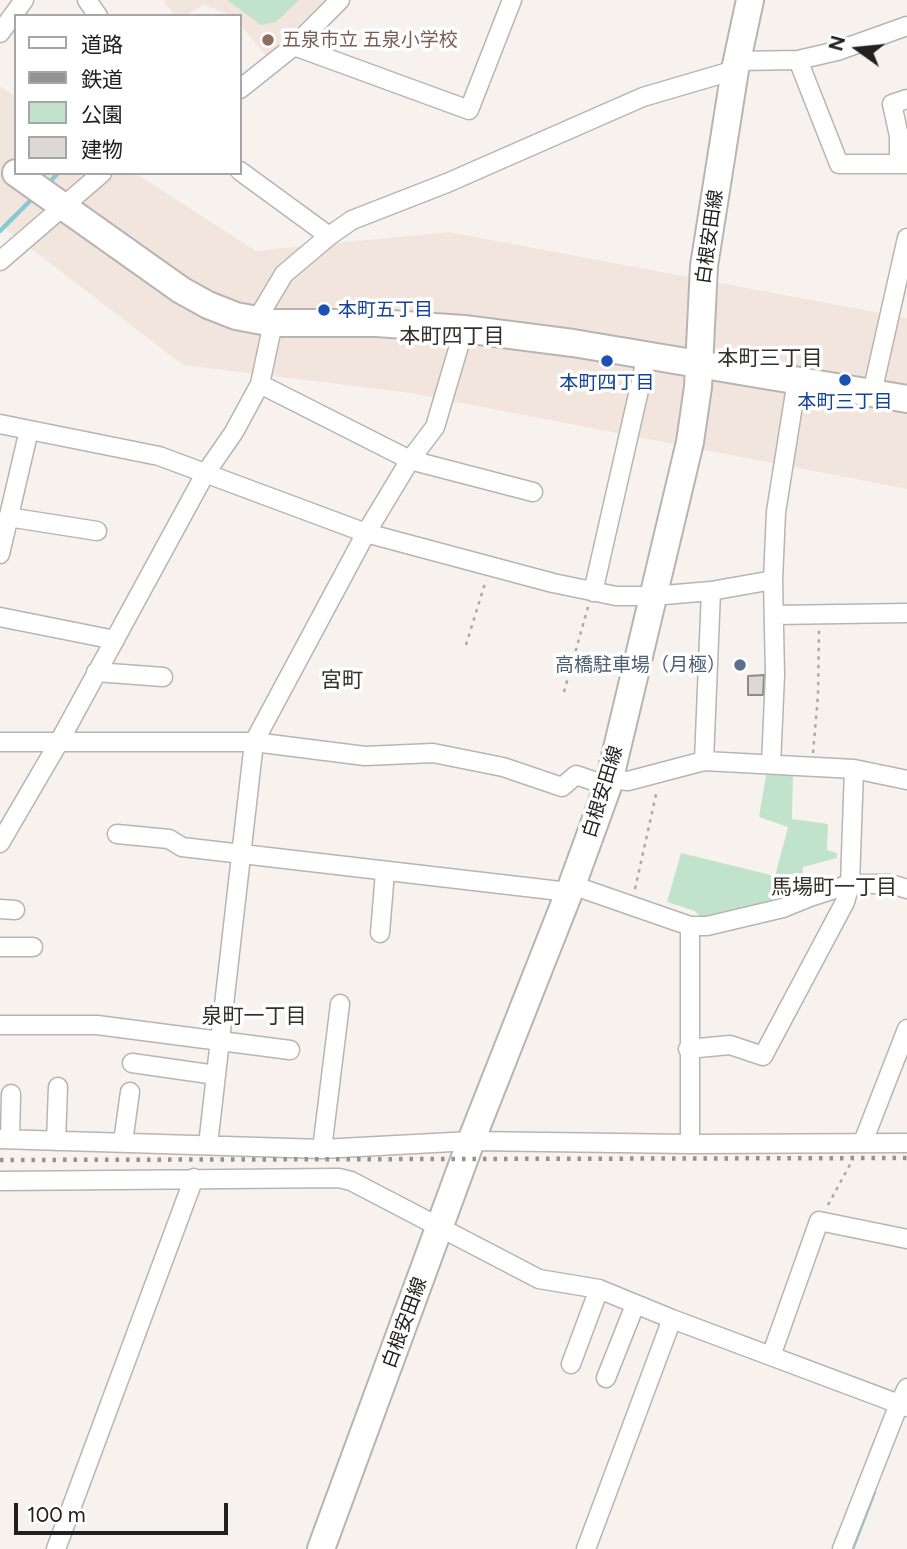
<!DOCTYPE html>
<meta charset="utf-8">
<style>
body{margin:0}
#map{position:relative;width:907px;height:1549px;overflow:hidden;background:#f8f2ef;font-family:Figtree,"Noto Sans JP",sans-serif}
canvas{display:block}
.legend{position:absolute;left:14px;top:14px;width:228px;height:161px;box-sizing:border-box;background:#fff;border:2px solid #a7a6a6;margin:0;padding:9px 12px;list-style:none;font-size:21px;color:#232120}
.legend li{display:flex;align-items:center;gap:14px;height:35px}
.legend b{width:35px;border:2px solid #a7a6a6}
.north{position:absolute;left:823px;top:14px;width:70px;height:70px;-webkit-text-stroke:5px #fff;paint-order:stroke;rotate:285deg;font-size:19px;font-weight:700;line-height:28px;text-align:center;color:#232120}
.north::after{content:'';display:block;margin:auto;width:24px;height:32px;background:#232120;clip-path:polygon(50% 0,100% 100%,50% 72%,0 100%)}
.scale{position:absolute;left:14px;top:1503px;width:214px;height:32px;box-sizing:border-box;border:4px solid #232120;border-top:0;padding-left:9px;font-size:21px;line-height:24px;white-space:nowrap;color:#232120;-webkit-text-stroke:5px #fff;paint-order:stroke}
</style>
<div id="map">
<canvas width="907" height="1549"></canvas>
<ul class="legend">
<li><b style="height:9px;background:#fff"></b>道路</li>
<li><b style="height:9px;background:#969290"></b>鉄道</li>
<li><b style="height:19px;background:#c1e3cc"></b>公園</li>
<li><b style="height:19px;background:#ded7d7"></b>建物</li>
</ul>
<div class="north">N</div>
<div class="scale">100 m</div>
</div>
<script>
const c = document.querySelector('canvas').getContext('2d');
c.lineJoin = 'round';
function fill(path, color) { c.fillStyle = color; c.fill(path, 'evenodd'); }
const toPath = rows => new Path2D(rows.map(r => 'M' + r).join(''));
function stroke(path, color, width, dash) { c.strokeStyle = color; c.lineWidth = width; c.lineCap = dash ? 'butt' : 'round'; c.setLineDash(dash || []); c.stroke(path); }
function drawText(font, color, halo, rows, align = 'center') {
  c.font = font + ' Figtree,"Noto Sans JP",sans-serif'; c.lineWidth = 7; c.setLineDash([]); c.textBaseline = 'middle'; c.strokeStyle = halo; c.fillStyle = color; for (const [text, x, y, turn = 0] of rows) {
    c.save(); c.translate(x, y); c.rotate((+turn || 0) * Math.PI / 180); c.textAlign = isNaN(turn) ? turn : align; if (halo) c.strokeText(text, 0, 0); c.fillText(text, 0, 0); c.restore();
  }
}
fill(toPath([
 [163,0,325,0,266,56,240,24,240,16,233,16,204,5,185,16,175,16],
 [0,86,16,97,16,173,135,173,256,251,449,232,907,318,907,489,410,393,183,365,0,225]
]), '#f2e5de');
fill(toPath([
 [227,0,299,0,276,22,261,25],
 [766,775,793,775,792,819,828,824,827,850,837,853,837,858,803,867,802,894,704,921,695,911,667,902,681,853,775,876,788,827,759,817]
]), '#c1e3cc');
stroke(toPath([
 [47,185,58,173],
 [0,231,35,196],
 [852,1549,874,1492]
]), '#86cbd2', 4.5);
const building = toPath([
 [764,675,763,695,748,695,748,676,764,675]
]);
fill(building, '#ded7d7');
stroke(building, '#908a89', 2);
const street = toPath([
 [87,0,98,16],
 [0,33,24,0],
 [294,46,469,110,512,0],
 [798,60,839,164,907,164],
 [737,61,798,60,837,51,907,26],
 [240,89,294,46,340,0],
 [899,163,899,136,892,104,907,99],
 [240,171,329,236],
 [0,261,102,173],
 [256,321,284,274,329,236,352,220,447,183,643,97,735,70],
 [260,384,410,460,533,492],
 [872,393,907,238],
 [0,424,159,456,366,533,553,583,616,596,653,596,711,591,773,580],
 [8,517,97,531],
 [0,554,29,430],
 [593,592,647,355],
 [774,615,907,613],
 [0,617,115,640],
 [96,672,163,677],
 [0,742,254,742,365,756,433,753,503,767,562,787,576,775,608,786],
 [704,761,711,591],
 [771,764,775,675,773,580,776,512,797,380],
 [609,779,628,781,704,761,854,769,907,780],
 [117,834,169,839,182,847,569,892],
 [0,843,59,742,205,474,234,432,260,384,273,323],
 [572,885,690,926,707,926,783,908,810,897,850,884,891,884,907,889],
 [0,909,15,910],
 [380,933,385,872],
 [0,947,33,947],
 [0,1025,97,1025,290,1050],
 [688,1049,730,1045,763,1056,845,902,850,884,854,769],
 [132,1063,216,1075],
 [0,1139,322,1149,471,1141,690,1144,907,1143],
 [10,1139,11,1094],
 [56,1141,58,1087],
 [123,1142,130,1092],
 [863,1142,907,1029],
 [690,1144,690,926],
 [208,1145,254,742,366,533,410,460,435,427,464,329],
 [322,1149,340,1004],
 [0,1181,339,1178,351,1181,539,1279,599,1289,672,1319,907,1407],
 [771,1356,819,1221,907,1239],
 [571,1364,599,1289],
 [606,1378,635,1305],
 [56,1549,194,1178],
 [586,1549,672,1319],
 [842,1549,899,1404,907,1388]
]);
const primary = toPath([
 [16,173,181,290,208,305,236,316,273,323,376,323,464,329,573,343,907,399],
 [321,1549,471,1141,572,885,608,786,690,442,698,387,704,266,735,70,750,0]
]);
stroke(street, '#b9b4b1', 21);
stroke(primary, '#b9b4b1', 30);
stroke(toPath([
 [466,645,486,580],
 [564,692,588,607],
 [813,753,818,695,819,630],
 [635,889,657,790],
 [828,1205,853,1159]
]), '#ada9a6', 2.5, [3.5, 5]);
stroke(street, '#fff', 18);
stroke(primary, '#fff', 26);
stroke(toPath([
 [0,1160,907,1158]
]), '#969290', 4.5, [3.5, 7]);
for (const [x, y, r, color] of [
 [268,40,7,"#8d6e63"],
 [324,310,7,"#1a4fb4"],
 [607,361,7,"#1a4fb4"],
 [845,380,7,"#1a4fb4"],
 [740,665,7,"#5c6f8a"]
]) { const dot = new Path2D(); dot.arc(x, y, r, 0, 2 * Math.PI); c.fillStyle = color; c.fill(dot); stroke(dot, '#fff', 2.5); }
drawText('19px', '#785e54', '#fff', [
 ["五泉市立 五泉小学校",282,40]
], 'left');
drawText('19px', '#232120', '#fff', [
 ["白根安田線",710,237,-82],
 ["白根安田線",603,792,-73],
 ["白根安田線",405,1323,-70]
]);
drawText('19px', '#164399', '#fff', [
 ["本町五丁目",338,310,"left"],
 ["本町四丁目",607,383],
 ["本町三丁目",845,402]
]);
drawText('19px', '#4e5e75', '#fff', [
 ["高橋駐車場（月極）",726,665]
], 'right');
drawText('21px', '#332f2d', '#fff', [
 ["本町四丁目",452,337],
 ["本町三丁目",770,359],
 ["宮町",342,681],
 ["馬場町一丁目",834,888],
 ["泉町一丁目",254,1017]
]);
</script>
